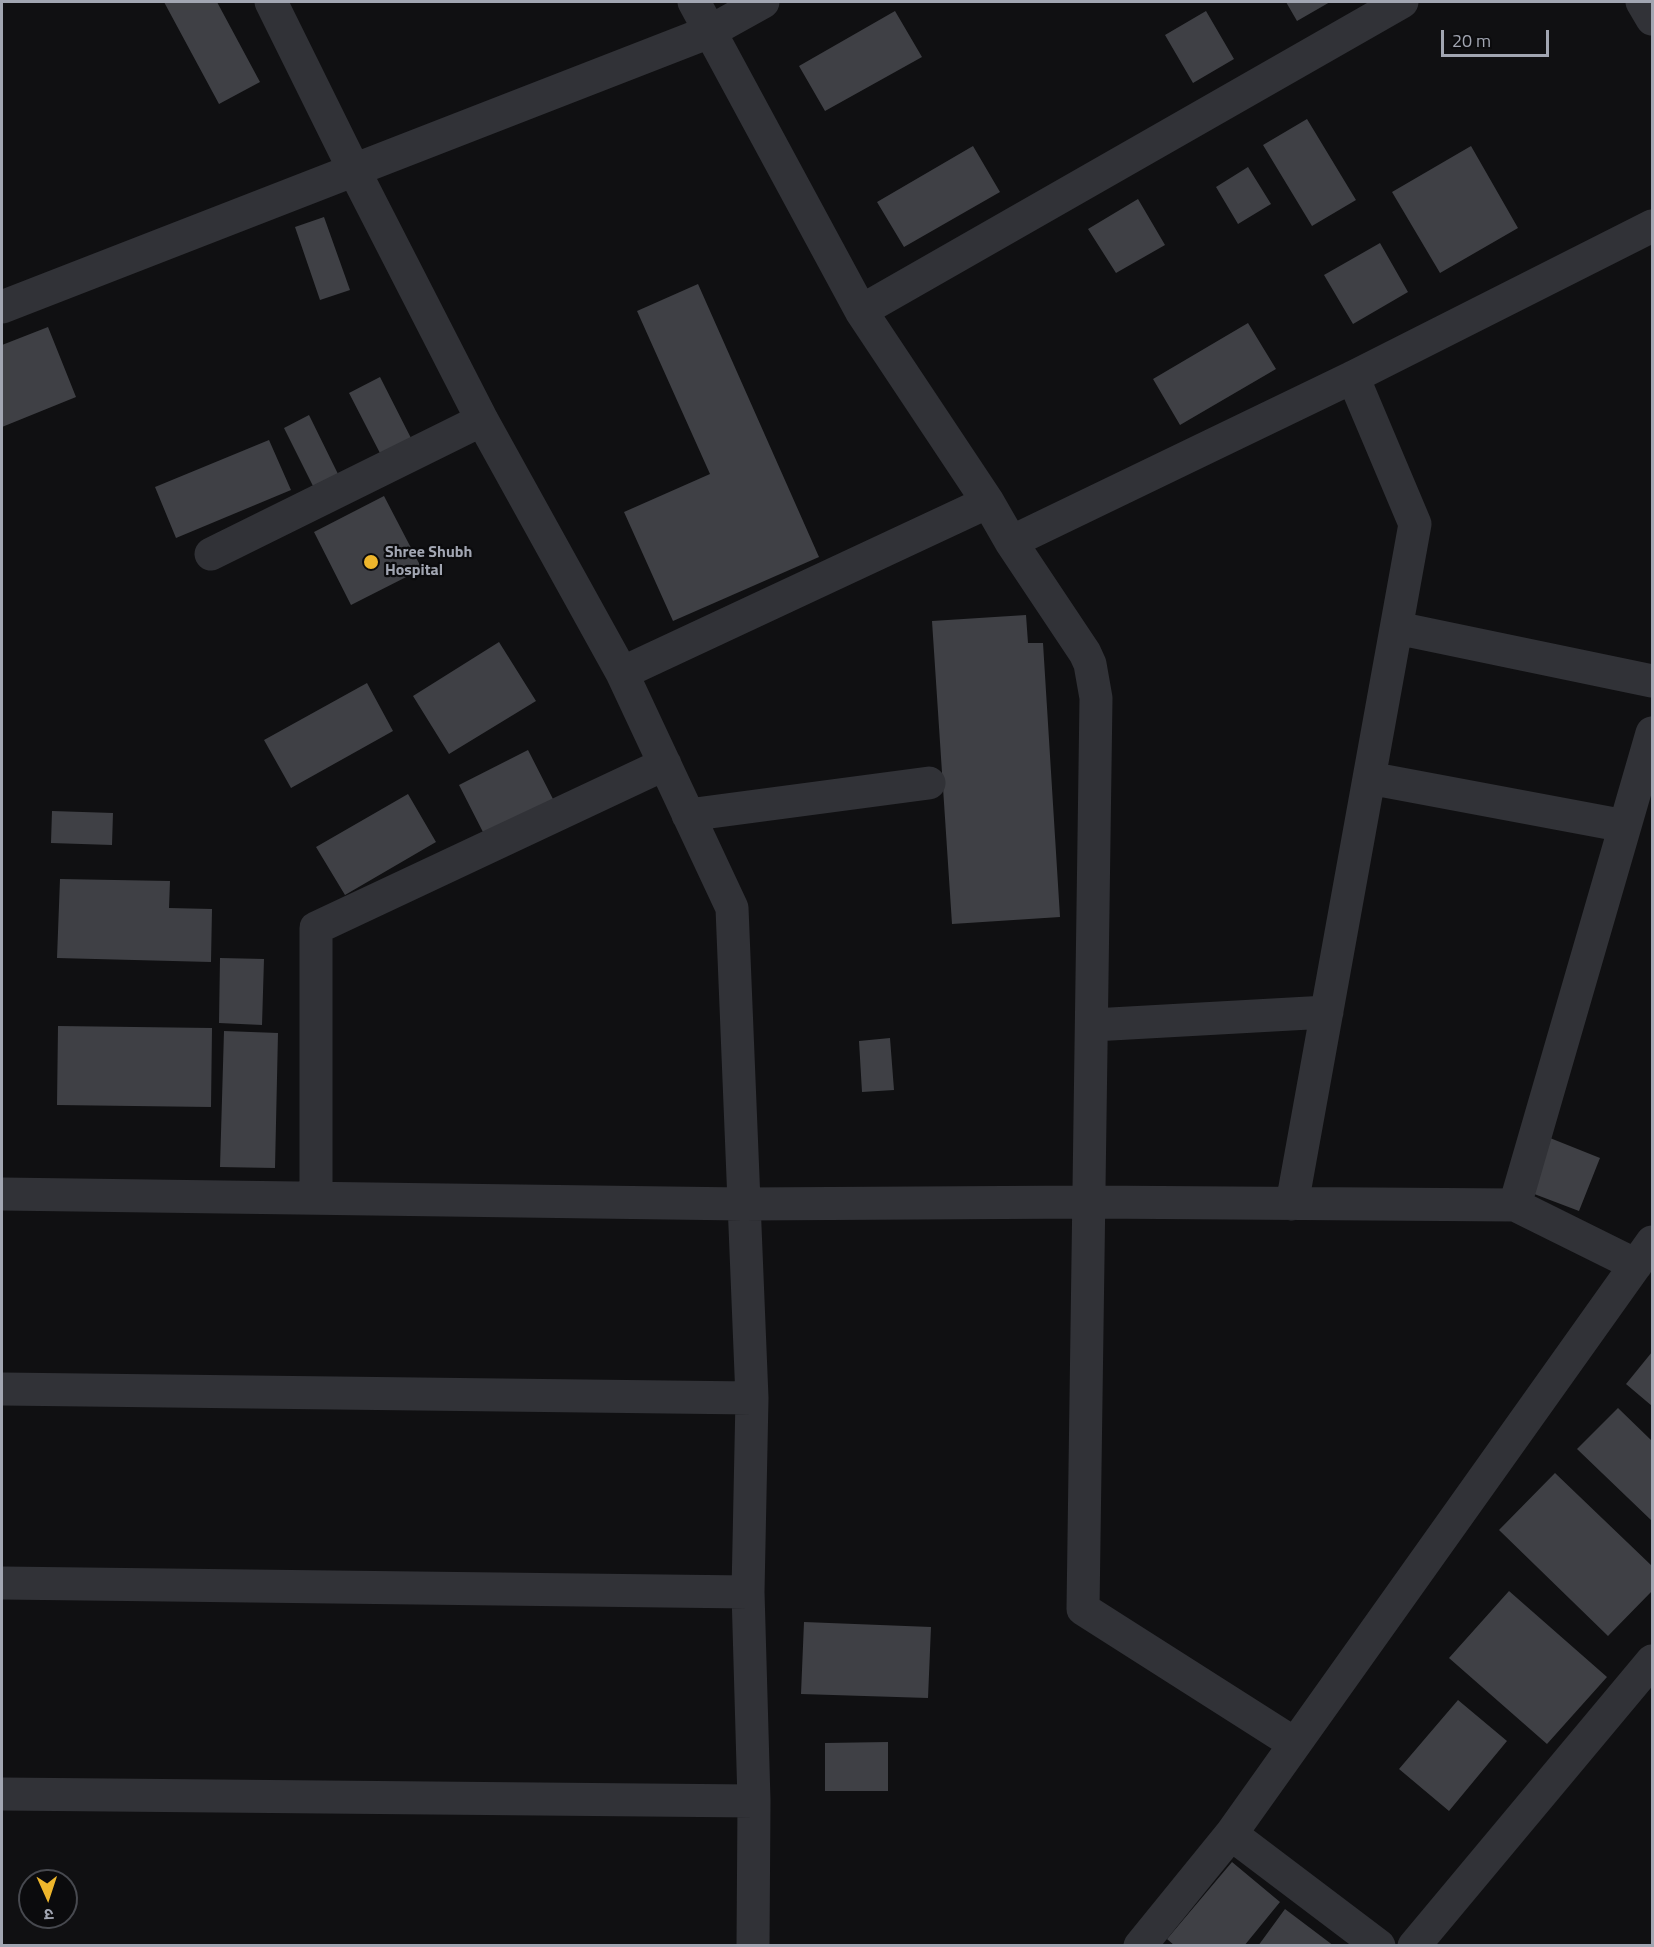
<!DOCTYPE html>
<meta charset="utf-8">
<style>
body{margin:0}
#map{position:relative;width:1654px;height:1947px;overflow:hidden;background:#101012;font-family:"Titillium Web","Noto Sans Devanagari",sans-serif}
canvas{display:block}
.frame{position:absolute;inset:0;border:3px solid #a2a6b2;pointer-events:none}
.north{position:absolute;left:18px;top:1869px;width:60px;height:60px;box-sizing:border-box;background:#0b0b0d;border:2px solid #47494f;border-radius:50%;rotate:177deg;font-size:16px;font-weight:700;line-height:24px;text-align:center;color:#a2a6b2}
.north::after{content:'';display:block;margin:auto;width:21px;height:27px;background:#eeb62c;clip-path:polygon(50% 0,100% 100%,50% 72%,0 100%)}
.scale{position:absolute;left:1441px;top:30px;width:108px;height:27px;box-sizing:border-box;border:3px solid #a2a6b2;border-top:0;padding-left:8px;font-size:18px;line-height:21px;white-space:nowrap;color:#a2a6b2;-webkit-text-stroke:4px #0b0b0d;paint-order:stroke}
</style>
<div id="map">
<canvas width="1654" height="1947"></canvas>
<div class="frame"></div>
<div class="north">उ</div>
<div class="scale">20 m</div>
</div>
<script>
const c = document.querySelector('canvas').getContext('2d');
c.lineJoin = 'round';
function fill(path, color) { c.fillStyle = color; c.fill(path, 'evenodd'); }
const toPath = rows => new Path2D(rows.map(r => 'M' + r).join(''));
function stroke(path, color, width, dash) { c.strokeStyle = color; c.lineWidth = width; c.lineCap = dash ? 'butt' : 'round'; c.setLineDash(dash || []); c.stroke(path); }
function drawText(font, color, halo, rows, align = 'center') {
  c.font = font + ' "Titillium Web",sans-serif'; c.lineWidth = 4.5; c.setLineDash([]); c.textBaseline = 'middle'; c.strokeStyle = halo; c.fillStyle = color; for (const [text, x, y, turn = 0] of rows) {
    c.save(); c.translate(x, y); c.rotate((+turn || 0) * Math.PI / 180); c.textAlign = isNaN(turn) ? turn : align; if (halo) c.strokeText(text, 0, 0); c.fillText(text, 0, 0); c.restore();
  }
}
fill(toPath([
 [164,2,217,2,260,82,219,104],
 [1286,2,1330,2,1297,21],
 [895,11,922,57,825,111,799,66],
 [1206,11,1234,59,1193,83,1165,35],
 [1307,119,1356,200,1312,226,1263,145],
 [973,146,1000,192,904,247,877,202],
 [1471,146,1518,228,1440,273,1392,192],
 [1248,167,1271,204,1238,224,1216,187],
 [1138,199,1165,245,1116,273,1088,229],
 [324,217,350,290,320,300,295,227],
 [1380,243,1408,292,1353,324,1324,275],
 [698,284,819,557,673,621,624,512,710,474,637,311],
 [1248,323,1276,369,1180,425,1153,379],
 [48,327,76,397,2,427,2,345],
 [380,377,413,442,382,457,349,393],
 [309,415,338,474,313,486,284,428],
 [269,440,291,490,176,538,155,487],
 [384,496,422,569,351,605,314,532],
 [1026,615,1028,643,1043,643,1060,917,952,924,932,621],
 [499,642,536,701,449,754,413,696],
 [367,683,393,731,291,788,264,740],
 [528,750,554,801,485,836,459,785],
 [408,794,436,842,345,895,316,847],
 [52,811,113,813,112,845,51,843],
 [60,879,170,881,169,908,212,909,211,962,57,958],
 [220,958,264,959,262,1025,219,1023],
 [58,1026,212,1028,211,1107,57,1105],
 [224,1031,278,1033,275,1168,220,1167],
 [890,1038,894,1090,862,1092,859,1041],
 [1550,1138,1600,1158,1579,1211,1529,1192],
 [1652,1352,1652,1406,1626,1384],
 [1618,1408,1652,1441,1652,1521,1577,1449],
 [1555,1473,1652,1566,1652,1591,1608,1636,1499,1530],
 [1509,1591,1607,1677,1547,1744,1449,1658],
 [804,1622,931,1627,928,1698,801,1694],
 [1458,1700,1507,1741,1449,1811,1399,1769],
 [888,1742,888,1791,825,1791,825,1743],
 [1232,1862,1280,1902,1244,1946,1175,1946,1167,1939],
 [1285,1909,1334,1946,1258,1946]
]), '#3f4045');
stroke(toPath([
 [271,2,355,172,482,420,622,673,732,908,752,1398,748,1592,754,1801,753,1946],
 [694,2,861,311,988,502,1011,542,1085,653,1090,664,1096,698,1083,1609,1295,1744],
 [1642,2,1652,19],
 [2,307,709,32,763,2],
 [861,311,1402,2],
 [1011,542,1353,377,1652,226],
 [211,554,482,420],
 [1397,628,1652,681],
 [622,673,988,502],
 [1369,778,1625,826],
 [688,815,929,783],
 [1093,1025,1327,1012],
 [2,1194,743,1204,1090,1202,1515,1205,1652,733],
 [316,1197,316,928,665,764],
 [1292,1204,1415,524,1353,377],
 [1515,1205,1636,1265],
 [2,1389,752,1398],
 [2,1583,748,1592],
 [2,1794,754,1801],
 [1231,1834,1379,1946],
 [1140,1946,1231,1834,1652,1242],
 [1414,1946,1652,1661]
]), '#313237', 33);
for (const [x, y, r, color] of [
 [371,562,8,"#eeb62c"]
]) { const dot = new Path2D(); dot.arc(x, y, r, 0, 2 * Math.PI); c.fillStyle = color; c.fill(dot); stroke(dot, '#0b0b0d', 2); }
drawText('bold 16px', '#a2a6b2', '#0b0b0d', [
 ["Shree Shubh",385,553],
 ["Hospital",385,571]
], 'left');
</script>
